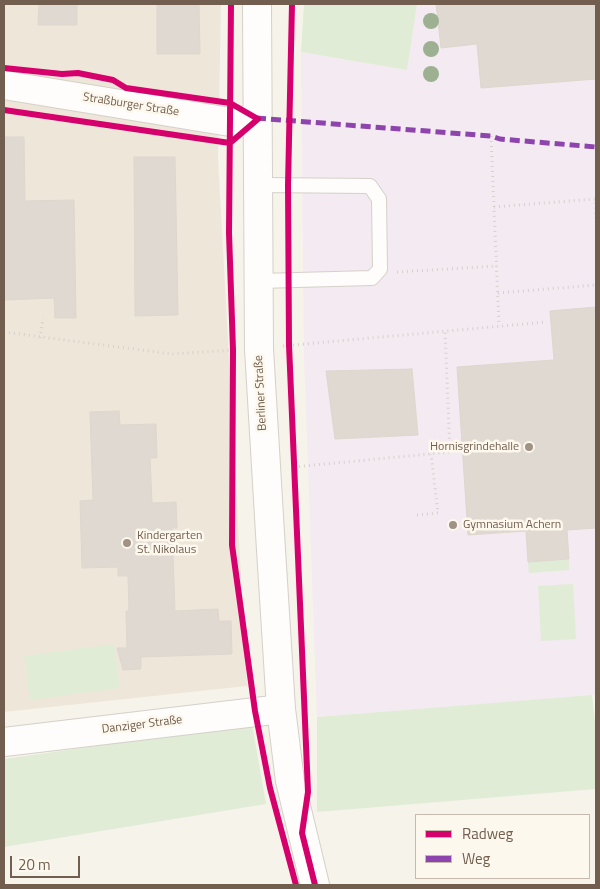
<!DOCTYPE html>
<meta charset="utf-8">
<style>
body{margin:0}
#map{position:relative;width:600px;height:889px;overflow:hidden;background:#f6f3eb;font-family:"Titillium Web",sans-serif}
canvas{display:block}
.frame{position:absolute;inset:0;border:5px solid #715e4e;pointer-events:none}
.legend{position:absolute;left:415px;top:814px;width:175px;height:65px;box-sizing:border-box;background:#fdf8ed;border:1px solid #c5baad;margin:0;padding:6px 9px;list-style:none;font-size:15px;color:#715e4e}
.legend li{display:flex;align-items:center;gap:10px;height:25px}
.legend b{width:25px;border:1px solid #c5baad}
.scale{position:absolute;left:10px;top:856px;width:70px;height:22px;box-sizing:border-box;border:2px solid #715e4e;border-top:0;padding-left:6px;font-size:15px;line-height:18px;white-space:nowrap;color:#715e4e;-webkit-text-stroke:4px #fdf8ed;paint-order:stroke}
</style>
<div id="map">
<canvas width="600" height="889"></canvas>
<div class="frame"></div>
<ul class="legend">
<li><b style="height:6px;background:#d6006c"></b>Radweg</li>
<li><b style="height:6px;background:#8e44ad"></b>Weg</li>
</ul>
<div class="scale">20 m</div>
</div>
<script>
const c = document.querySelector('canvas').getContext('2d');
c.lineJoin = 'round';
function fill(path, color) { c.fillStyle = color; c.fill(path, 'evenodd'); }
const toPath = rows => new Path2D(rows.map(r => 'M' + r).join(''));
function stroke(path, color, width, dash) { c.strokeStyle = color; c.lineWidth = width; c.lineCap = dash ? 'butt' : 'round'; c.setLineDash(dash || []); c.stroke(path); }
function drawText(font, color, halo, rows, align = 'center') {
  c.font = font + ' "Titillium Web",sans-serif'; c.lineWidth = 5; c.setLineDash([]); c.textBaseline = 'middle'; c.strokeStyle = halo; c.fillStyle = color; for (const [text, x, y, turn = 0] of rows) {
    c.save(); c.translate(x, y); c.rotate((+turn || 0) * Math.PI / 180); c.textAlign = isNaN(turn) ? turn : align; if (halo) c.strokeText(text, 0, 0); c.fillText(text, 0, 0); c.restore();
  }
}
fill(toPath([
 [4,4,221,4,218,159,247,686,4,712]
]), '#eee6d9');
fill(toPath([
 [417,4,596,4,596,695,317,717,304,355,301,52,407,70]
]), '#f3eaf2');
fill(toPath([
 [304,4,417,4,407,70,301,52],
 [569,559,569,570,529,573,528,562],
 [573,584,576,639,541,641,538,586],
 [114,644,120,688,30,700,24,656],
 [592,695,596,730,596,789,317,812,317,717],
 [252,724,266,804,4,847,4,759]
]), '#e1ecd7');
const building = toPath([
 [39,4,77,4,77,25,38,25,39,4],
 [157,4,199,4,200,54,157,54,157,4],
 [436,4,596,4,596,79,481,88,477,44,441,48,436,4],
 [4,137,24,137,25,201,74,200,76,318,55,318,54,298,4,300,4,137],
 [134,157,175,157,178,315,135,316,134,157],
 [596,307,596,528,567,530,569,559,528,562,526,531,468,535,457,367,554,360,550,311,596,307],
 [412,369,418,435,335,439,326,371,412,369],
 [119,411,120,425,156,424,157,458,150,458,152,503,176,502,177,528,172,528,175,611,218,609,219,621,231,621,232,654,141,657,141,669,123,670,117,648,127,648,126,611,129,611,128,576,118,576,118,567,82,568,80,501,93,500,90,412,119,411]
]);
fill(building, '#dfd9d1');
stroke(building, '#ded7ce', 1);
const service = toPath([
 [258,185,370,186,379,199,380,269,372,278,259,281]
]);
const minor = toPath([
 [257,4,259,349,271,550,281,709,290,781,315,885],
 [4,85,230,122,258,119],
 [4,742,281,709]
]);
stroke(service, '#d5d0c9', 16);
stroke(minor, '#d5d0c9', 30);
stroke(toPath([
 [491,136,499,326],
 [494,207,595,199,596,219],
 [397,272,497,266],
 [498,293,596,285],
 [4,332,172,354,234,350],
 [40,338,43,318],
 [283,346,546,322],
 [294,467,450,452,445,331],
 [417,515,438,513,431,454]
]), '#d7d1cb', 3, [1, 4]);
stroke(service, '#fefdfc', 14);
stroke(minor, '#fefdfc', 28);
stroke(toPath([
 [256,118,491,136,500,139,596,147]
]), '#8e44ad', 5, [10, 5]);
stroke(toPath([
 [231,4,229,233,233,350,232,545,255,711,270,788,296,885],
 [292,4,288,185,289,345,308,792,302,833,315,885],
 [4,68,62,74,78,73,113,80,126,88,230,103,258,119,230,143,4,110]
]), '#d6006c', 6);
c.fillStyle = '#9db192';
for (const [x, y] of [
 [431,21],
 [431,49],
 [431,74]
]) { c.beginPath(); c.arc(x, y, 8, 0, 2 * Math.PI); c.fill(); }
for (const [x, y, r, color] of [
 [529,447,5,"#a09285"],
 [453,525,5,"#a09285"],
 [127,543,5,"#a09285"]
]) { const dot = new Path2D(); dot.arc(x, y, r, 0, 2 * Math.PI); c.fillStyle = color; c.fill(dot); stroke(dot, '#fdf8ed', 2); }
drawText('12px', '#715e4e', '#fdf8ed', [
 ["Straßburger Straße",131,105,9],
 ["Berliner Straße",261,393,-93],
 ["Danziger Straße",142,725,-7]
]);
drawText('12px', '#715e4e', '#fdf8ed', [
 ["Hornisgrindehalle",519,447,"right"],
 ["Gymnasium Achern",463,525],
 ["Kindergarten",137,536],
 ["St. Nikolaus",137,550]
], 'left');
</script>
